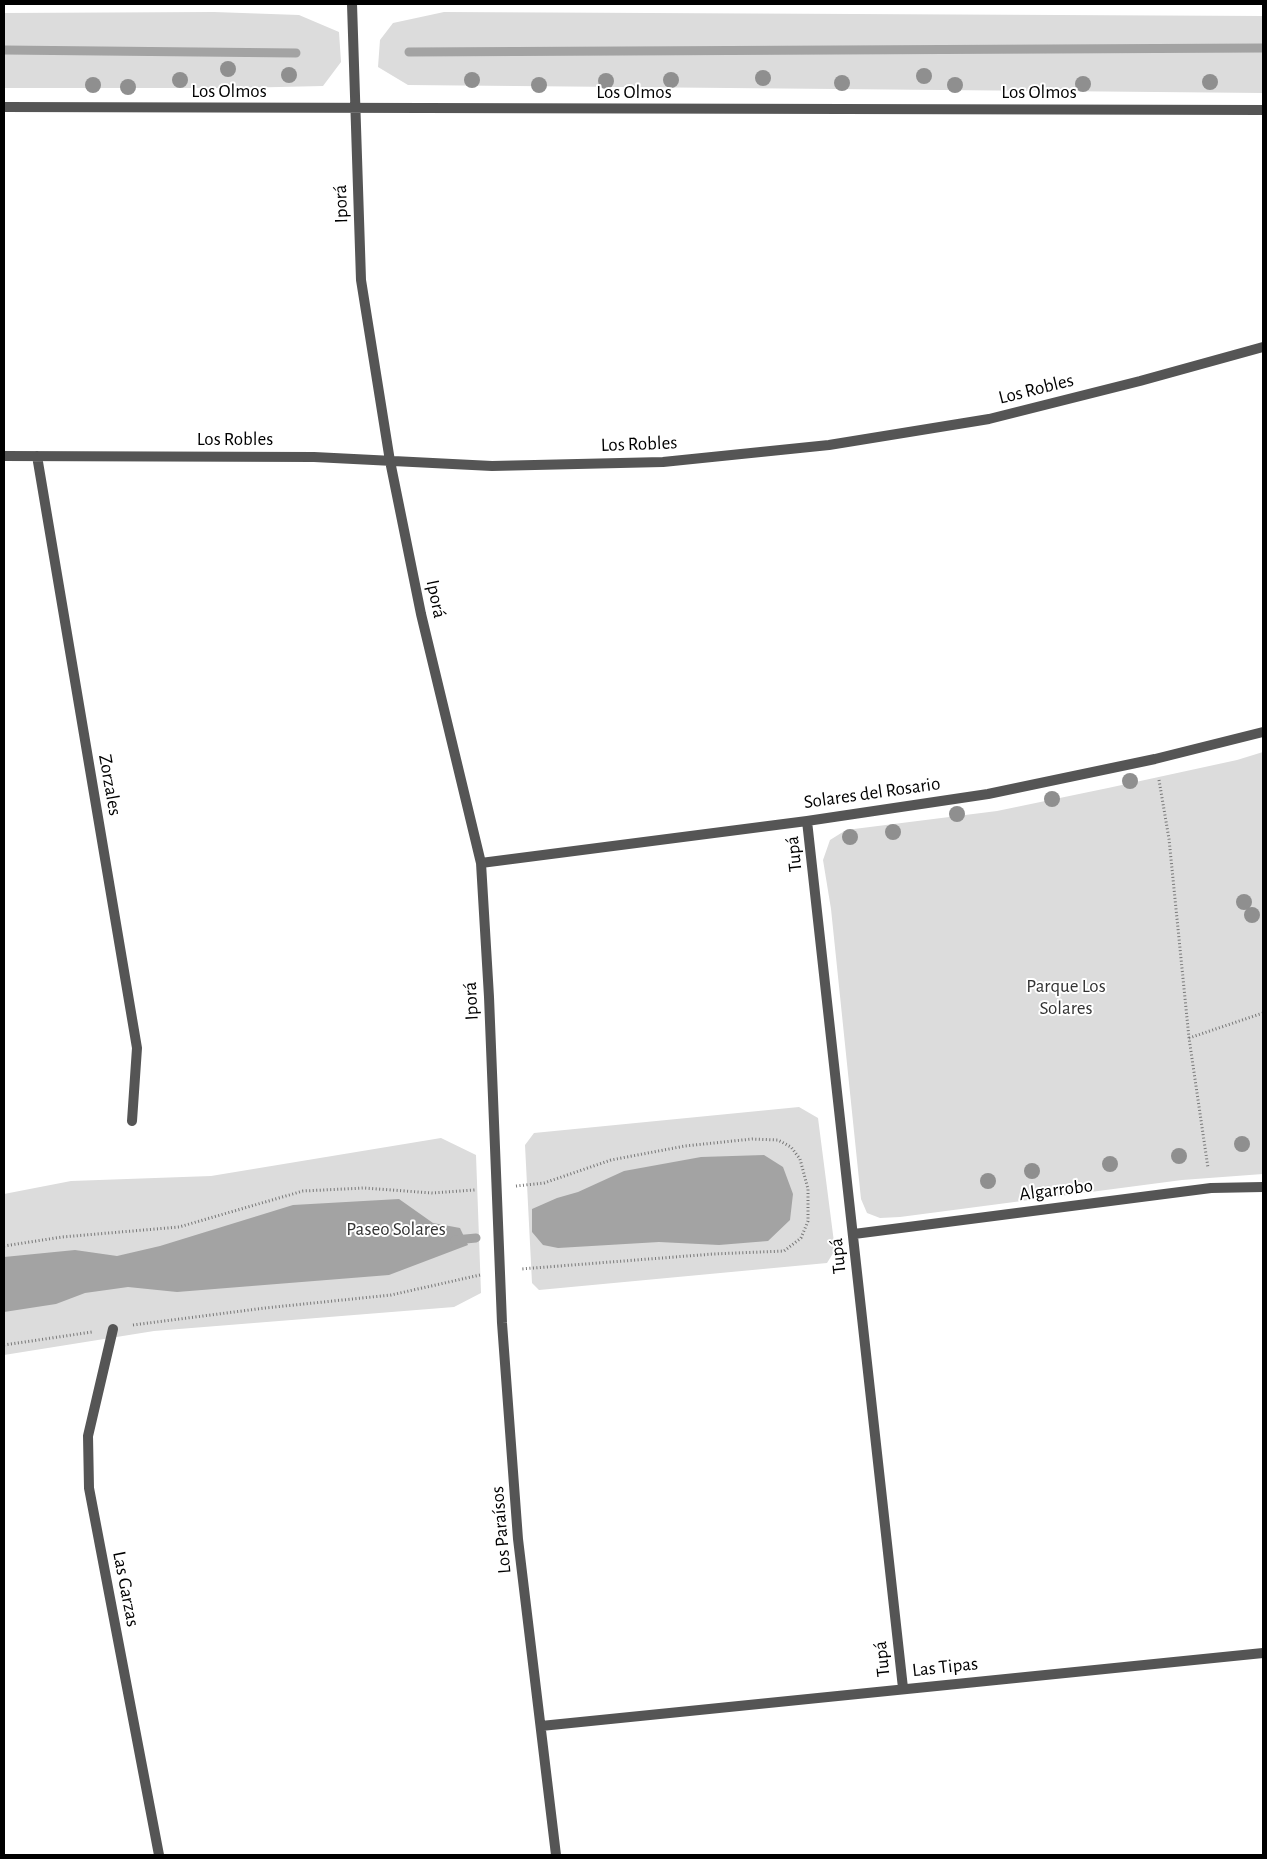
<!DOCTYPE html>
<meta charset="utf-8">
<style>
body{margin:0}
#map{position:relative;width:1267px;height:1859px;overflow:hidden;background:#fff;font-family:"Alegreya Sans",sans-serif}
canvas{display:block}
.frame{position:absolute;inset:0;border:5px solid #000;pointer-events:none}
</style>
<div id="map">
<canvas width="1267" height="1859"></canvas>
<div class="frame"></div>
</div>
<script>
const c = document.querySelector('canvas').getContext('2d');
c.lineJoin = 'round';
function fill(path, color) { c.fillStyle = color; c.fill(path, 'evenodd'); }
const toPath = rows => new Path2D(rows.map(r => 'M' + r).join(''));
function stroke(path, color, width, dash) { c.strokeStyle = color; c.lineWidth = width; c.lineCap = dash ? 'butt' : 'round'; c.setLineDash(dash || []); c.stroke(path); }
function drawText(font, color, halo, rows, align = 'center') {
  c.font = font + ' "Alegreya Sans",sans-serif'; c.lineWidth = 4; c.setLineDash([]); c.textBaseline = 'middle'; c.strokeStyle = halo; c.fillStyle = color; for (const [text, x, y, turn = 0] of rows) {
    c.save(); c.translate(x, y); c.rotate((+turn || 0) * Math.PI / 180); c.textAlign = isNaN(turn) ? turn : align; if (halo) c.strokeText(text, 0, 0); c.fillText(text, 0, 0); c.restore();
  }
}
fill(toPath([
 [214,12,299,15,339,32,341,62,323,86,235,88,4,88,4,13],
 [444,12,1263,16,1263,93,408,85,378,67,380,40,393,23],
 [1263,752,1263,1174,1182,1180,900,1217,880,1218,867,1213,861,1199,831,909,823,860,830,840,846,830,997,811,1108,788,1237,760],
 [799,1107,818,1118,835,1250,827,1263,539,1290,532,1283,525,1145,534,1133],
 [441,1138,476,1155,481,1293,454,1307,154,1331,4,1355,4,1194,71,1181,211,1176]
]), '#dcdcdc');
fill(toPath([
 [764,1155,783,1167,793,1194,790,1220,768,1241,719,1245,659,1242,558,1248,543,1245,532,1232,532,1209,557,1198,578,1192,624,1171,701,1157],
 [399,1199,433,1223,460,1228,468,1245,389,1275,177,1292,128,1287,85,1293,56,1304,4,1312,4,1257,75,1250,117,1256,160,1246,293,1205]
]), '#a3a3a3');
stroke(toPath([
 [4,50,296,53],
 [409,52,1263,48],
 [455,1240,476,1238]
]), '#a3a3a3', 9);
stroke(toPath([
 [1159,780,1169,839,1189,1038,1208,1168],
 [1189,1038,1263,1013],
 [516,1186,544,1183,611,1160,685,1146,752,1139,778,1140,791,1147,800,1159,808,1189,808,1221,801,1238,784,1251,713,1254,521,1269],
 [4,1246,62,1237,179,1227,303,1191,364,1188,433,1193,475,1190],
 [133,1325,265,1308,391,1295,480,1275],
 [4,1345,92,1332]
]), '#777', 3, [1, 2.5]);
stroke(toPath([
 [352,4,361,280,390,461,421,614,481,863,489,997,502,1323,518,1539,556,1855],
 [4,107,1263,110],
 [4,456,314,457,492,466,663,462,829,445,989,419,1140,381,1263,347],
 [37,456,137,1048,132,1121],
 [807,821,903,1688],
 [481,863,807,821,988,794,1155,759,1263,732],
 [854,1234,1211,1188,1263,1187],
 [113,1329,88,1436,89,1488,159,1855],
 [541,1726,1263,1653]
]), '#555', 10);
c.fillStyle = '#8f8f8f';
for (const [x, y] of [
 [228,69],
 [289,75],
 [924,76],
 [763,78],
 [180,80],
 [472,80],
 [671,80],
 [606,81],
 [1210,82],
 [842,83],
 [1083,84],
 [93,85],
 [539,85],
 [955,85],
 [128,87],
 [1130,781],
 [1052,799],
 [957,814],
 [893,832],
 [850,837],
 [1244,902],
 [1252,915],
 [1242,1144],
 [1179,1156],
 [1110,1164],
 [1032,1171],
 [988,1181]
]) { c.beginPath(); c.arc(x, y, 8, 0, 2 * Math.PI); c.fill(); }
drawText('19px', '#000', '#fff', [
 ["Los Olmos",229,91],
 ["Los Olmos",634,92],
 ["Los Olmos",1039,92],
 ["Iporá",341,204,-92],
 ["Los Robles",1036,389,-14],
 ["Los Robles",235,439],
 ["Los Robles",639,444,-2],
 ["Iporá",436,599,78],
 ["Zorzales",110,785,80],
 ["Solares del Rosario",872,793,-8],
 ["Tupá",794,854,-96],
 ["Iporá",471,1001,-93],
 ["Algarrobo",1056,1190,-7],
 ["Tupá",838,1256,-96],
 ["Los Paraísos",501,1530,-95],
 ["Las Garzas",126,1589,79],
 ["Tupá",882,1659,-96],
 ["Las Tipas",945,1667,-6]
]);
drawText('19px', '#333', '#fff', [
 ["Parque Los",1066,986],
 ["Solares",1066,1008],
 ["Paseo Solares",396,1229]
]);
</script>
